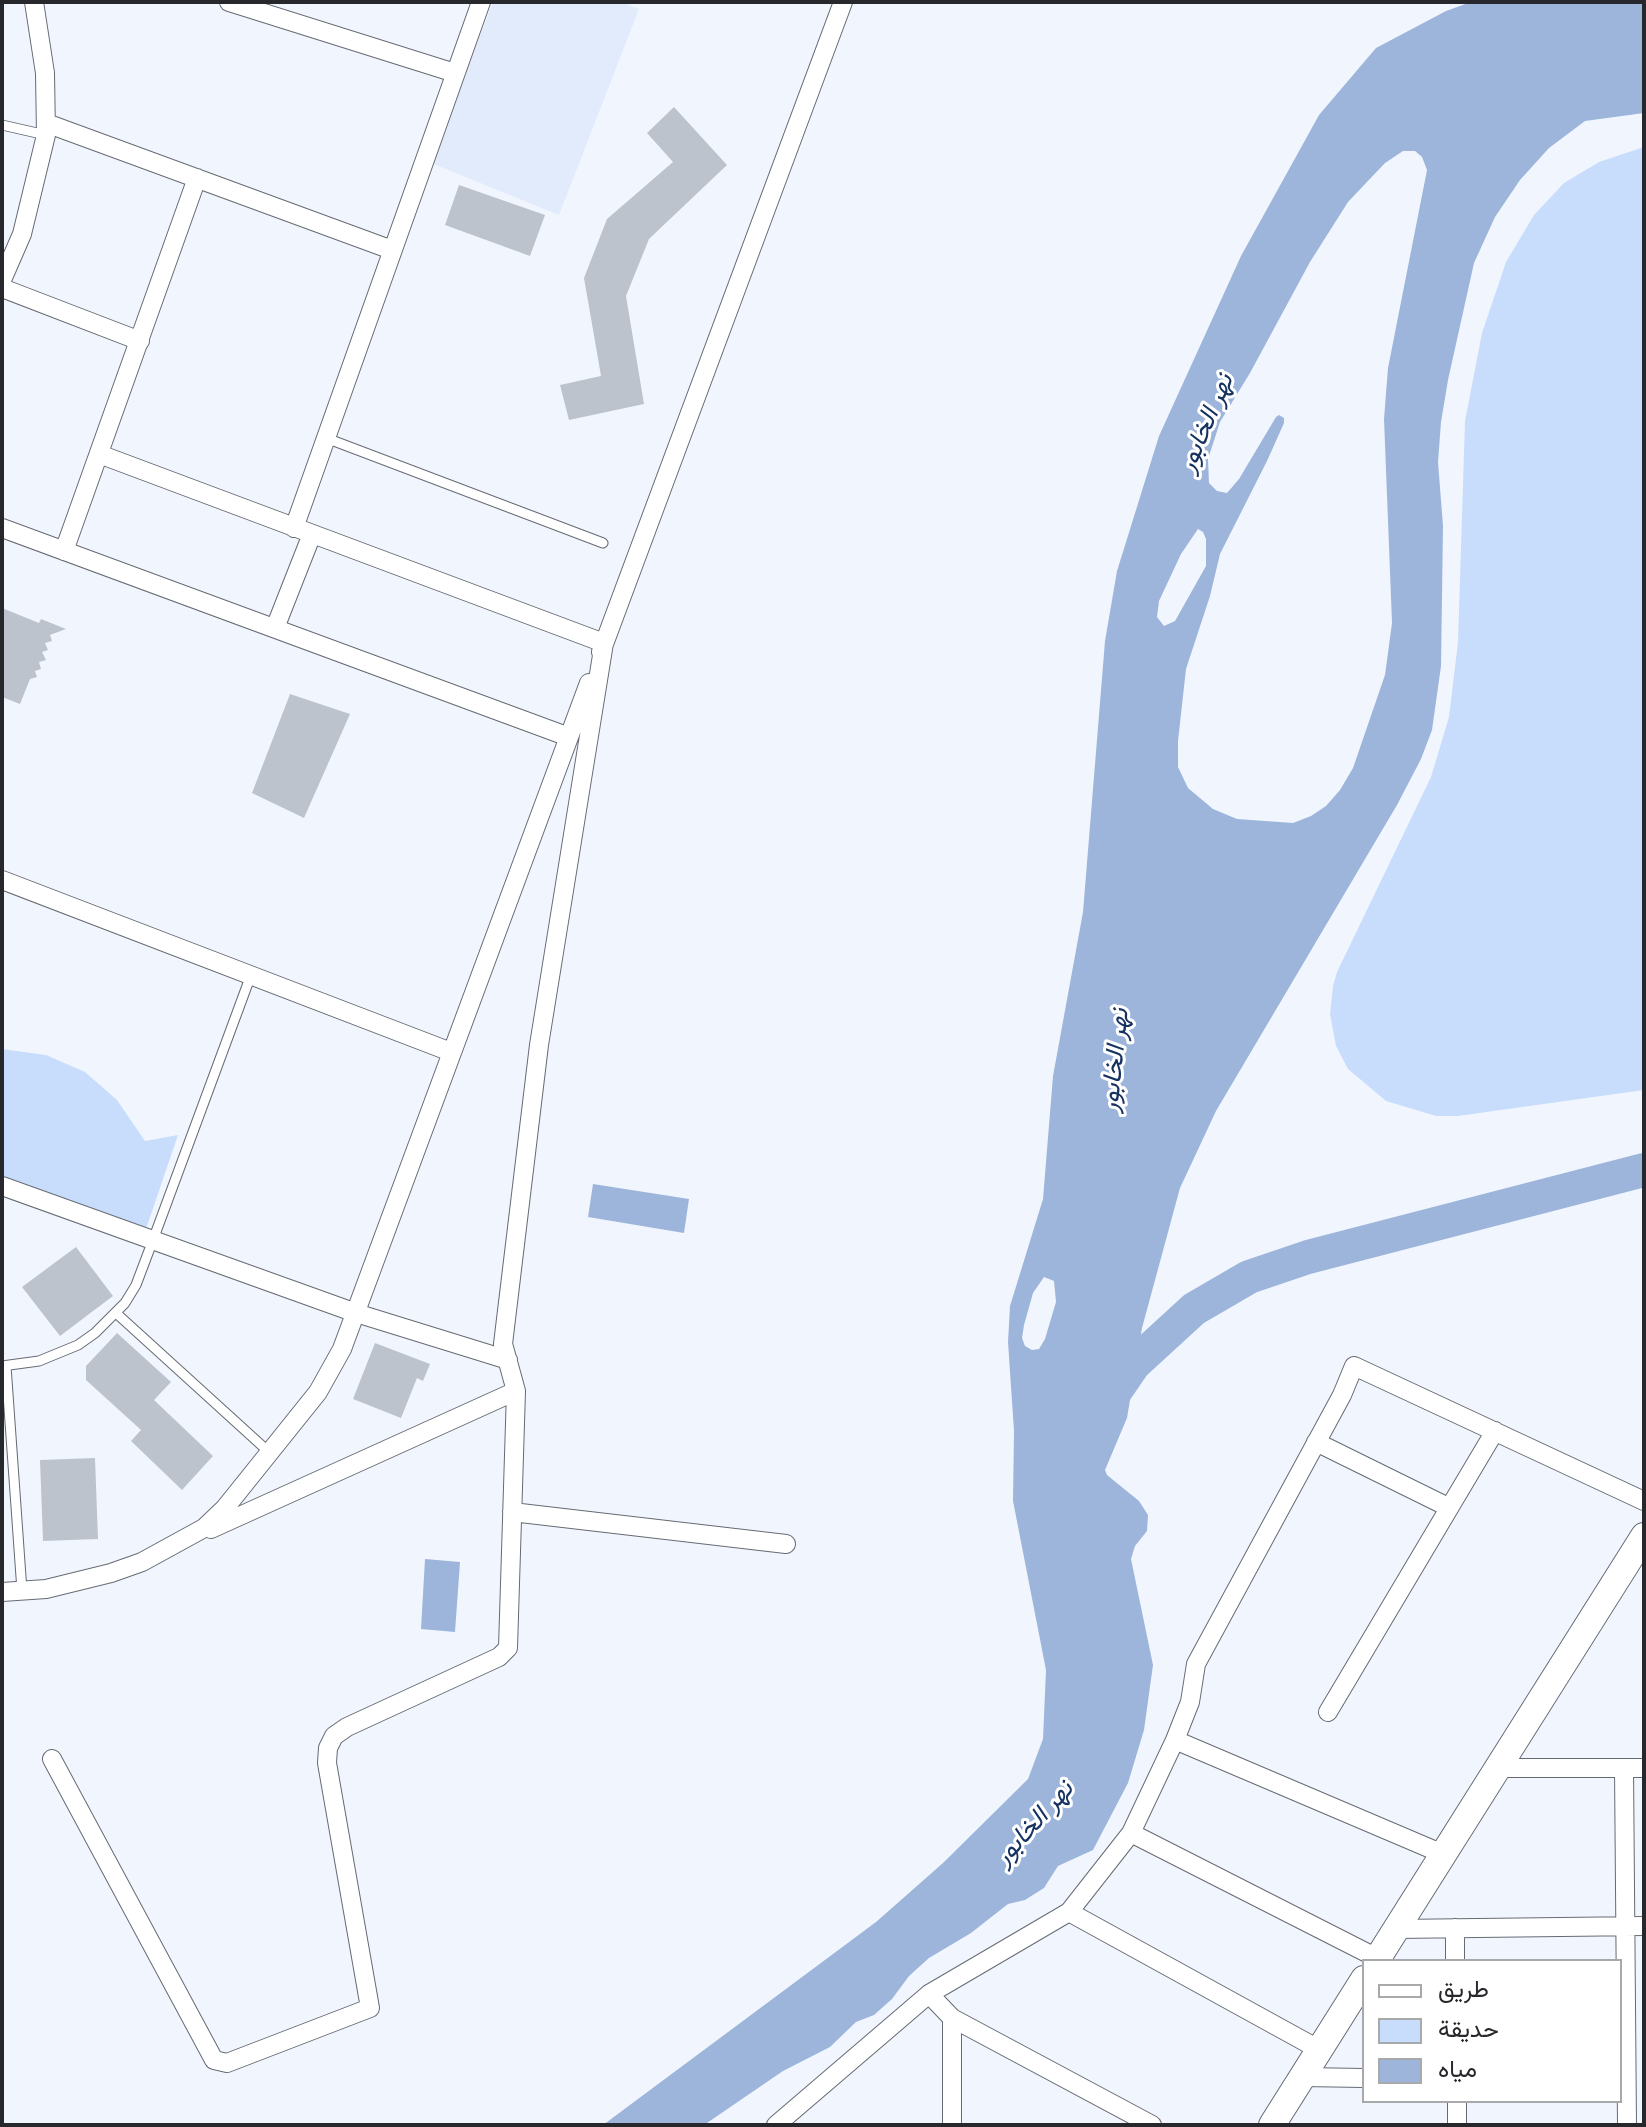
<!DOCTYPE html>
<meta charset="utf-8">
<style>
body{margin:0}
#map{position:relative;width:1646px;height:2127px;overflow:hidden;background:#f1f6fe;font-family:"PT Sans",Vazirmatn,sans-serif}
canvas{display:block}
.frame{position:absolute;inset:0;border:4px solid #26282c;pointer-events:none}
.legend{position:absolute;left:1362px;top:1959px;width:260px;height:144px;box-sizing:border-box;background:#fff;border:2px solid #a8a9ab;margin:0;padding:10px 14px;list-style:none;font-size:24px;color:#26282c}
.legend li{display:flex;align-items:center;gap:16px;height:40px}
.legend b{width:40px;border:2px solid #a8a9ab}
</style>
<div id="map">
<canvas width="1646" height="2127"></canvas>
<div class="frame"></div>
<ul class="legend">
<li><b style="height:10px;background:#fff"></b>طريق</li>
<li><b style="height:22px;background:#c8ddfc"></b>حديقة</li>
<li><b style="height:22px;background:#9db5db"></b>مياه</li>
</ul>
</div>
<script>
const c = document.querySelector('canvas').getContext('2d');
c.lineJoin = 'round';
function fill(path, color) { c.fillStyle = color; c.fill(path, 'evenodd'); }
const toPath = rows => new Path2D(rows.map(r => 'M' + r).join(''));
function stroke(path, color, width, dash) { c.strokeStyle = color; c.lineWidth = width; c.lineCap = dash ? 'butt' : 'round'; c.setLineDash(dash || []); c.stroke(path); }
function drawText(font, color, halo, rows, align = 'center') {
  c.font = font + ' "PT Sans",Vazirmatn,sans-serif'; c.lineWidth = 6; c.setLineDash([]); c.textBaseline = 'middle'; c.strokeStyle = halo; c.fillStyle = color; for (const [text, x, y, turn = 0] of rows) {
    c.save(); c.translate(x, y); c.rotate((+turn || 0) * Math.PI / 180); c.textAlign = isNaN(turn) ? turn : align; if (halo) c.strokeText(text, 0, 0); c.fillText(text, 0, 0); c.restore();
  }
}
fill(toPath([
 [493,2,622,2,639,9,559,215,431,163]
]), '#e1ebfb');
fill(toPath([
 [1644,147,1644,1090,1458,1116,1436,1116,1386,1101,1348,1069,1336,1046,1330,1014,1333,986,1337,972,1431,777,1449,717,1458,642,1465,421,1482,333,1506,262,1534,215,1564,183,1599,162],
 [2,1049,46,1055,85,1072,117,1100,145,1141,178,1135,146,1229,2,1177]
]), '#c8ddfc');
fill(toPath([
 [1471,2,1644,2,1644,113,1585,121,1549,148,1520,180,1495,217,1474,263,1448,380,1441,422,1438,462,1443,526,1441,666,1432,730,1421,759,1397,805,1216,1111,1180,1188,1142,1328,1127,1418,1105,1470,1107,1475,1139,1501,1148,1515,1147,1531,1135,1546,1131,1559,1153,1665,1144,1730,1128,1783,1093,1850,1058,1866,1044,1888,1025,1900,1008,1904,971,1933,929,1958,909,1976,892,1999,874,2015,856,2022,830,2047,783,2071,704,2125,603,2125,876,1922,943,1863,1028,1779,1043,1739,1046,1670,1013,1501,1014,1431,1008,1342,1010,1306,1043,1199,1053,1076,1083,912,1105,641,1117,571,1159,436,1241,256,1319,115,1376,48,1446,11],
 [1403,151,1415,151,1422,157,1427,170,1388,368,1384,419,1392,623,1385,675,1353,768,1340,790,1326,806,1311,816,1293,823,1237,819,1213,809,1188,788,1178,767,1178,741,1186,669,1210,596,1220,554,1267,461,1284,423,1284,418,1279,415,1276,417,1239,479,1227,493,1217,491,1209,483,1208,459,1220,422,1250,373,1310,262,1348,202,1385,163],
 [1198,529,1203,532,1206,539,1206,566,1175,621,1164,626,1157,617,1159,601,1181,554],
 [1044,1277,1054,1281,1056,1302,1045,1339,1039,1349,1032,1350,1025,1346,1022,1338,1024,1325,1033,1293],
 [593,1184,689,1199,684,1233,588,1217],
 [425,1559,460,1562,455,1632,421,1629]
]), '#9db5db');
stroke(toPath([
 [1108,1402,1134,1364,1194,1309,1249,1277,1308,1257,1644,1170]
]), '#9db5db', 34);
fill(toPath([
 [674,107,727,165,649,239,626,296,644,404,569,420,560,385,601,376,584,278,607,219,673,162,647,133],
 [459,185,545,215,530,256,445,225],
 [2,608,39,623,41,619,66,629,50,635,52,641,45,643,48,650,42,652,46,660,39,662,41,669,35,671,37,677,30,679,20,704,2,697],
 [290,694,350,714,304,818,252,793],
 [76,1247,113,1296,60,1336,22,1287],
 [117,1333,171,1382,154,1400,213,1456,182,1490,131,1441,141,1430,86,1380,86,1366],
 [375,1343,430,1364,423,1381,417,1378,401,1418,353,1399],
 [95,1458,98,1539,43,1541,40,1460]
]), '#bdc3cc');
const lane = toPath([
 [2,125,46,135],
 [326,438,603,543],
 [116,1313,270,1453],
 [2,1366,39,1361,78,1345,95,1333,125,1303,136,1285,153,1240,251,975],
 [6,1366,22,1591]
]);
const street = toPath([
 [229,2,455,73],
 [46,123,392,250],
 [2,280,22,234,46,135,45,73,34,2],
 [2,288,140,341],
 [2,528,569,737],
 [294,528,481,2],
 [64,551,197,178],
 [275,628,312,534],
 [601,652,843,2],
 [2,880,451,1052],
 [2,1186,356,1313,508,1360],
 [1316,1442,1448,1507],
 [512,1512,786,1544],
 [211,1529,516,1391],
 [2,1592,46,1589,111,1573,142,1562,204,1528,225,1508,318,1392,342,1349,589,683],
 [1328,1712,1495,1431],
 [1175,1740,1443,1854],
 [52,1759,214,2060,227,2063,370,2008,327,1763,328,1748,334,1736,347,1727,499,1657,508,1648,516,1391,503,1344,539,1045,604,643,99,454],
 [1496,1768,1644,1768],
 [1624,1768,1627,2125],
 [1131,1833,1377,1958],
 [1069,1912,1320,2050],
 [1455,1928,1455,1961],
 [1395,1929,1644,1926],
 [929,1994,952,2018,1152,2125],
 [952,2018,952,2125],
 [1302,2077,1364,2078],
 [1457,2101,1457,2125],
 [776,2125,929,1994,1069,1912,1131,1833,1175,1740,1190,1702,1196,1664,1342,1395,1354,1366,1644,1501]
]);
const secondary = toPath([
 [1376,1961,1644,1536],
 [1272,2125,1364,1979]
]);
stroke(lane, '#666b73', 11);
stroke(street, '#666b73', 20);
stroke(secondary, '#666b73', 28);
stroke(lane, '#fff', 9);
stroke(street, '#fff', 18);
stroke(secondary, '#fff', 26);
drawText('italic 26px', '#153261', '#fff', [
 ["نهر الخابور",1206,423,-67],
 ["نهر الخابور",1115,1060,-84],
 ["نهر الخابور",1034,1823,-48]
]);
</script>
